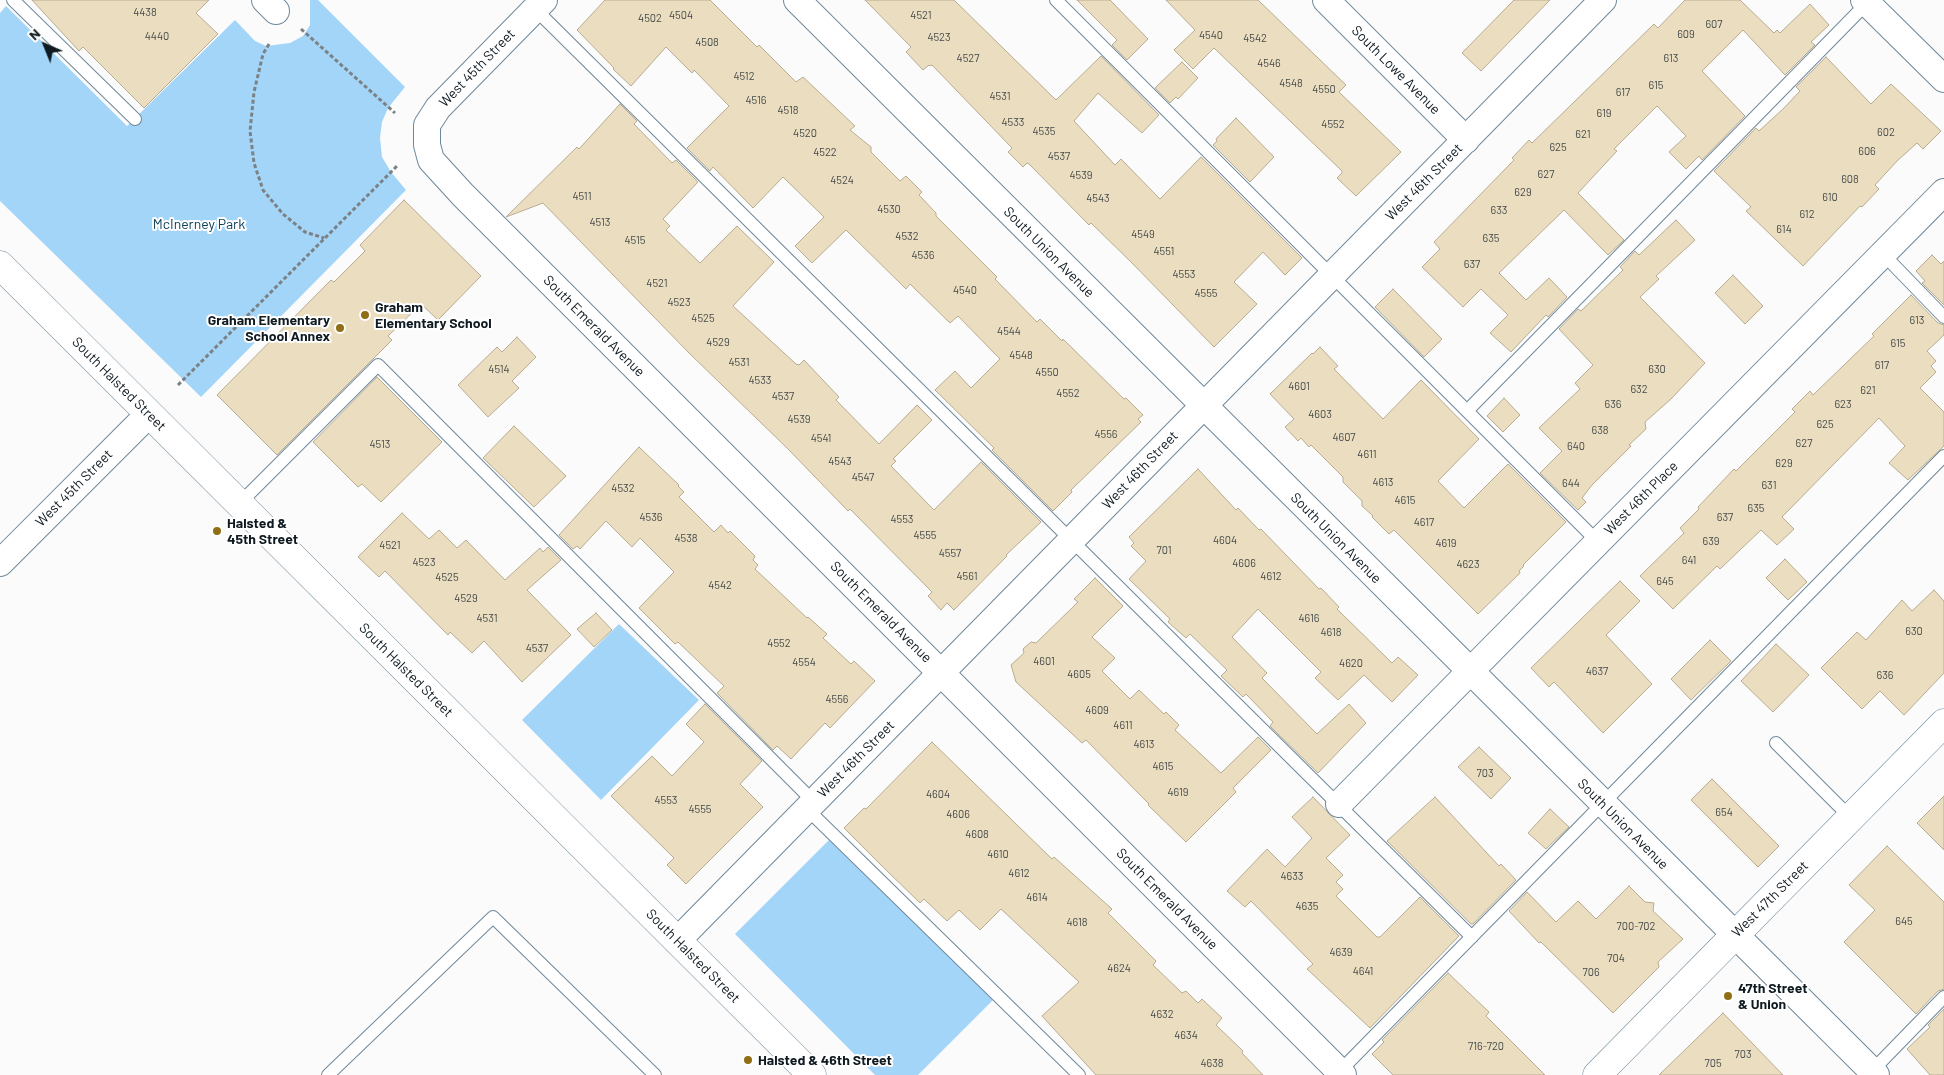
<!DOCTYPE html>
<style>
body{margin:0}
#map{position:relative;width:1944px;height:1075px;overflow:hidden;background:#fbfbfb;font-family:Barlow,sans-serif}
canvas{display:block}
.north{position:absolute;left:20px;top:20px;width:50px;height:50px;-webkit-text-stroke:4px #fff;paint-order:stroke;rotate:316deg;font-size:14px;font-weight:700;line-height:20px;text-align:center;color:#0f1a21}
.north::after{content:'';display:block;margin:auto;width:18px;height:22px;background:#0f1a21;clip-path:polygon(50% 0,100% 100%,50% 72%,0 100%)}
</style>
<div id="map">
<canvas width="1944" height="1075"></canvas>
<div class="north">N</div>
</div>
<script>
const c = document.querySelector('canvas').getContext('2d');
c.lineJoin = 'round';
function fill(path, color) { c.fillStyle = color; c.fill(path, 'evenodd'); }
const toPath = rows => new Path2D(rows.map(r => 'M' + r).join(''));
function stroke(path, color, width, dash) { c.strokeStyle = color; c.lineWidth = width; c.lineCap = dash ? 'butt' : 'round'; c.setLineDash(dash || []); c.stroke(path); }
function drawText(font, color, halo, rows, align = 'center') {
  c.font = font + ' Barlow,sans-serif'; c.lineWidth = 4; c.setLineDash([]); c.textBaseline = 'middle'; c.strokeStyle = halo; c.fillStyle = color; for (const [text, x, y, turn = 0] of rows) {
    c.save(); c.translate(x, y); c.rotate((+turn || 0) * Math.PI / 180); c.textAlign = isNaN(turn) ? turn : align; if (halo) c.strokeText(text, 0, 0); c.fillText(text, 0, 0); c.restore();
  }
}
fill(toPath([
 [310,0,318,0,405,87,388,108,382,122,380,138,382,157,391,172,406,190,201,397,0,201,0,13,6,6,127,126,235,20,255,41,266,46,290,43,303,36,310,25],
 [619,624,699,700,601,800,522,720],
 [829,840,993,1000,918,1075,875,1075,735,934]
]), '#a3d5f8');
const building = toPath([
 [32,0,209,0,196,13,218,34,144,108,83,47,79,51,32,0],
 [605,0,710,0,757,47,759,45,796,82,803,77,855,126,850,130,871,147,871,152,900,181,906,176,922,192,919,195,936,213,936,216,997,277,995,279,1037,322,1040,319,1062,341,1063,339,1124,399,1126,398,1143,415,1138,419,1141,422,1071,490,1072,492,1053,511,992,450,994,448,935,390,955,371,971,388,1000,359,958,316,950,323,910,284,906,289,846,230,812,263,795,246,824,217,783,177,753,208,713,167,710,171,687,148,729,106,694,70,692,73,666,47,631,86,613,69,614,68,577,30,605,0],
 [865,0,954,0,1056,100,1101,56,1159,115,1142,133,1098,93,1074,121,1115,165,1121,159,1160,199,1201,157,1302,258,1285,275,1263,252,1234,282,1257,304,1214,347,1131,262,1091,223,1089,225,1029,164,1027,163,1023,167,1008,152,1012,148,932,65,930,66,929,65,923,70,906,52,911,47,865,0],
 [1077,0,1110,0,1148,39,1127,60,1112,45,1117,40,1077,0],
 [1166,0,1258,0,1346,85,1339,92,1401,152,1356,196,1337,178,1342,173,1342,171,1214,48,1193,69,1174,50,1195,30,1166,0],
 [1514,0,1550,0,1481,71,1462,53,1514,0],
 [1685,0,1740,0,1774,33,1777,30,1780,33,1810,4,1829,25,1811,42,1815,45,1785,75,1743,30,1702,71,1745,116,1702,160,1699,156,1686,169,1669,152,1686,136,1657,106,1614,149,1617,151,1578,193,1624,240,1608,255,1564,210,1499,273,1526,300,1549,278,1567,297,1548,317,1546,315,1511,352,1490,333,1508,315,1481,289,1463,307,1422,267,1440,249,1434,242,1514,160,1512,158,1529,140,1532,143,1654,24,1658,28,1685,0],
 [1826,57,1871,104,1891,84,1941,131,1923,149,1917,143,1897,161,1875,185,1879,189,1862,207,1860,206,1803,266,1746,211,1751,207,1714,171,1756,128,1759,131,1783,109,1800,91,1796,87,1826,57],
 [1182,62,1198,78,1178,99,1176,97,1170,103,1155,88,1182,62],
 [620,104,637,121,634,124,672,163,676,160,698,182,663,219,670,226,666,230,700,263,737,226,774,262,733,306,796,364,799,365,804,360,839,397,836,400,879,444,917,405,932,420,893,459,896,461,891,466,934,510,981,462,1041,522,1006,555,1007,556,954,610,947,603,941,610,928,596,932,592,850,509,848,511,787,448,689,353,543,203,506,217,577,147,579,149,620,104],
 [1236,118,1274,157,1250,182,1213,145,1217,141,1216,139,1236,118],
 [404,200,481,276,438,320,421,304,388,336,392,340,277,455,217,395,331,280,334,282,365,251,360,245,404,200],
 [1676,220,1695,240,1656,276,1659,279,1640,297,1705,363,1671,399,1645,422,1646,429,1629,445,1631,446,1592,485,1582,498,1586,502,1578,510,1540,473,1562,451,1539,428,1580,389,1575,383,1593,365,1559,329,1578,309,1581,311,1623,270,1620,267,1635,251,1639,255,1676,220],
 [1932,255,1941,264,1944,261,1944,305,1922,283,1925,281,1916,271,1932,255],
 [1733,275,1763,306,1745,324,1715,293,1733,275],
 [1393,289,1442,339,1424,357,1375,307,1393,289],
 [1911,295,1938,323,1944,325,1944,335,1927,351,1936,361,1931,366,1936,372,1920,388,1944,412,1944,446,1908,480,1889,463,1905,446,1879,418,1782,517,1794,529,1777,545,1761,530,1720,569,1717,566,1673,609,1640,576,1684,533,1680,528,1699,509,1698,507,1734,469,1736,471,1795,412,1792,409,1810,391,1813,395,1874,336,1872,334,1911,295],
 [517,337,536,357,512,381,519,388,488,417,458,385,497,347,502,352,517,337],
 [1320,347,1338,366,1334,369,1383,419,1421,380,1479,439,1438,481,1464,508,1508,464,1566,522,1523,565,1524,566,1519,571,1520,573,1478,614,1394,530,1389,534,1372,517,1373,516,1362,506,1362,501,1343,482,1343,477,1311,445,1309,447,1301,438,1298,441,1285,427,1294,419,1270,394,1312,353,1313,354,1320,347],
 [377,377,442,442,381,502,362,484,358,487,313,442,377,377],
 [1504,398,1520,415,1503,432,1487,416,1504,398],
 [514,426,566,476,534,507,483,458,514,426],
 [639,447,679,485,678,486,684,492,679,497,714,532,721,525,728,533,730,531,755,556,753,560,758,565,755,569,807,618,808,617,827,634,823,638,851,664,854,661,875,681,830,728,825,723,791,759,777,746,773,750,717,693,724,686,678,642,675,644,639,608,674,572,640,538,632,547,606,521,580,549,577,546,573,549,559,535,639,447],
 [1198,469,1236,510,1238,508,1259,530,1261,529,1319,589,1321,588,1339,607,1337,609,1392,663,1398,657,1418,675,1392,702,1364,675,1338,700,1315,678,1321,672,1258,609,1232,637,1267,673,1262,678,1317,734,1349,704,1366,723,1318,773,1270,726,1273,722,1246,694,1243,697,1221,676,1227,670,1190,634,1186,638,1168,622,1170,619,1129,579,1146,561,1131,546,1134,543,1129,537,1198,469],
 [402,513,429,539,439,530,457,548,466,540,505,580,540,548,543,552,548,547,561,560,527,590,571,635,522,682,484,641,472,653,450,632,448,635,385,571,379,577,358,557,402,513],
 [1785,559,1807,582,1788,600,1766,578,1785,559],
 [1095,578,1123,606,1092,637,1115,658,1102,671,1130,699,1139,690,1164,714,1166,712,1179,725,1175,730,1221,773,1258,737,1271,750,1233,788,1236,792,1186,842,1148,805,1149,804,1086,740,1082,743,1016,682,1011,665,1024,653,1023,649,1031,642,1036,643,1078,602,1074,599,1095,578],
 [1620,581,1640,601,1606,635,1652,684,1603,733,1554,682,1549,687,1531,668,1620,581],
 [1934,590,1944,601,1944,673,1904,715,1880,691,1862,709,1821,668,1857,632,1866,640,1902,600,1912,611,1934,590],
 [596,613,612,630,594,647,577,629,596,613],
 [1710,640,1731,661,1691,700,1671,679,1710,640],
 [1776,644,1809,675,1773,712,1741,681,1776,644],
 [705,704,762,761,740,784,763,807,686,884,667,865,674,858,611,796,652,756,672,776,704,742,686,724,705,704],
 [932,742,1052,859,1054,857,1112,909,1108,913,1156,961,1153,965,1182,993,1186,991,1198,1003,1202,999,1222,1018,1216,1025,1243,1051,1242,1053,1263,1075,1096,1075,1042,1016,1079,982,1001,909,980,930,959,910,947,921,924,899,920,903,884,868,844,828,864,808,866,809,932,742],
 [1479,747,1511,778,1491,799,1458,767,1479,747],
 [1712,779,1779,846,1758,867,1691,800,1712,779],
 [1944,796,1944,850,1917,823,1944,796],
 [1313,797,1350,835,1326,858,1343,875,1336,882,1343,889,1336,896,1377,937,1380,937,1420,897,1459,936,1370,1028,1307,969,1313,964,1251,901,1245,907,1227,891,1267,849,1285,867,1312,838,1292,817,1313,797],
 [1435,797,1499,866,1501,864,1516,880,1473,924,1471,924,1387,841,1435,797],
 [1550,809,1569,827,1546,849,1528,833,1550,809],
 [1887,846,1944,902,1944,989,1938,991,1916,1014,1844,942,1875,910,1849,885,1887,846],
 [1629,886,1645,902,1654,903,1653,911,1683,939,1658,962,1659,967,1613,1013,1541,942,1539,943,1509,911,1527,892,1556,922,1578,901,1596,919,1629,886],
 [1448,973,1489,1012,1486,1016,1545,1075,1393,1075,1372,1054,1384,1042,1382,1040,1448,973],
 [1944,1009,1944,1075,1930,1075,1907,1049,1930,1027,1928,1025,1944,1009],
 [1723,1013,1783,1075,1659,1075,1723,1013]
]);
fill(building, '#eaddc0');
stroke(building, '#b8ab90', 1);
const service = toPath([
 [13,0,135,119],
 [1056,0,1598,542],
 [535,9,1472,937],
 [1883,254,1944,317],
 [1467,411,1867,3],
 [239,504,378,365,814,802],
 [1776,743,1851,818],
 [807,809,1079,1075],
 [1340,1071,1944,456],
 [1869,1074,1944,997],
 [328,1075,493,917,655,1075]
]);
const minor = toPath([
 [265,0,276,11],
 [544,0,438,108,427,125,427,145,431,160,463,195,1343,1075],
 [797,0,1876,1075],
 [1326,0,1466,140],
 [1864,0,1944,79],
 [0,563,149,414],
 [1339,804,1944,192],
 [677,941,1603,0]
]);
const secondary = toPath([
 [0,265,812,1075],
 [1597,1075,1944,723]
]);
stroke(service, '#6e889a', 14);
stroke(minor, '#6e889a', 28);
stroke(secondary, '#6e889a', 29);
stroke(toPath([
 [301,29,395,113],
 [269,44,263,54,254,92,250,131,254,163,263,190,283,214,305,232,324,238],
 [178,385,398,165]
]), '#7b8185', 3, [4, 2.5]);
stroke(service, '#fff', 12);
stroke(minor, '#fff', 26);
stroke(secondary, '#fff', 28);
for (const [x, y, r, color] of [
 [365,315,5,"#906e14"],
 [340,328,5,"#906e14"],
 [217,531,5,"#906e14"],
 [1728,996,5,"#906e14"],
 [748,1060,5,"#906e14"]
]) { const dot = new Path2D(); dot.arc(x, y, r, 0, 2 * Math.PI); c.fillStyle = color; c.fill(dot); stroke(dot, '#fff', 2); }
drawText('11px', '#464b49', null, [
 ["4438",145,12],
 ["4504",681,15],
 ["4521",921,15],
 ["4502",650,18],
 ["607",1714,24],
 ["609",1686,34],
 ["4540",1211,35],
 ["4440",157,36],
 ["4523",939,37],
 ["4542",1255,38],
 ["4508",707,42],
 ["4527",968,58],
 ["613",1671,58],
 ["4546",1269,63],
 ["4512",744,76],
 ["4548",1291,83],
 ["615",1656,85],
 ["4550",1324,89],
 ["617",1623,92],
 ["4531",1000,96],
 ["4516",756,100],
 ["4518",788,110],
 ["619",1604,113],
 ["4533",1013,122],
 ["4552",1333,124],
 ["4535",1044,131],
 ["602",1886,132],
 ["4520",805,133],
 ["621",1583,134],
 ["625",1558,147],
 ["606",1867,151],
 ["4522",825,152],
 ["4537",1059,156],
 ["627",1546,174],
 ["4539",1081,175],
 ["608",1850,179],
 ["4524",842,180],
 ["629",1523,192],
 ["4511",582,196],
 ["610",1830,197],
 ["4543",1098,198],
 ["4530",889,209],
 ["633",1499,210],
 ["612",1807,214],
 ["4513",600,222],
 ["614",1784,229],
 ["4549",1143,234],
 ["4532",907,236],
 ["635",1491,238],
 ["4515",635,240],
 ["4551",1164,251],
 ["4536",923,255],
 ["637",1472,264],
 ["4553",1184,274],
 ["4521",657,283],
 ["4540",965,290],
 ["4555",1206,293],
 ["4523",679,302],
 ["4525",703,318],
 ["613",1917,320],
 ["4544",1009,331],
 ["4529",718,342],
 ["615",1898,343],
 ["4548",1021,355],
 ["4531",739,362],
 ["617",1882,365],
 ["4514",499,369],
 ["630",1657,369],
 ["4550",1047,372],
 ["4533",760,380],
 ["4601",1299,386],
 ["632",1639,389],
 ["621",1868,390],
 ["4552",1068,393],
 ["4537",783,396],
 ["636",1613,404],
 ["623",1843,404],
 ["4603",1320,414],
 ["4539",799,419],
 ["625",1825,424],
 ["638",1600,430],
 ["4556",1106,434],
 ["4607",1344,437],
 ["4541",821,438],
 ["627",1804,443],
 ["4513",380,444],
 ["640",1576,446],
 ["4611",1367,454],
 ["4543",840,461],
 ["629",1784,463],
 ["4547",863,477],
 ["4613",1383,482],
 ["644",1571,483],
 ["631",1769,485],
 ["4532",623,488],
 ["4615",1405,500],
 ["635",1756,508],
 ["4536",651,517],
 ["637",1725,517],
 ["4553",902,519],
 ["4617",1424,522],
 ["4555",925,535],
 ["4538",686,538],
 ["4604",1225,540],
 ["639",1711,541],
 ["4619",1446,543],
 ["4521",390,545],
 ["701",1164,550],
 ["4557",950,553],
 ["641",1689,560],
 ["4523",424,562],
 ["4606",1244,563],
 ["4623",1468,564],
 ["4561",967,576],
 ["4612",1271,576],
 ["4525",447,577],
 ["645",1665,581],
 ["4542",720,585],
 ["4529",466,598],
 ["4531",487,618],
 ["4616",1309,618],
 ["630",1914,631],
 ["4618",1331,632],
 ["4552",779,643],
 ["4537",537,648],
 ["4601",1044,661],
 ["4554",804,662],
 ["4620",1351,663],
 ["4637",1597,671],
 ["4605",1079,674],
 ["636",1885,675],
 ["4556",837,699],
 ["4609",1097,710],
 ["4611",1123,725],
 ["4613",1144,744],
 ["4615",1163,766],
 ["703",1485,773],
 ["4619",1178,792],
 ["4604",938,794],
 ["4553",666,800],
 ["4555",700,809],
 ["654",1724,812],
 ["4606",958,814],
 ["4608",977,834],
 ["4610",998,854],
 ["4612",1019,873],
 ["4633",1292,876],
 ["4614",1037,897],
 ["4635",1307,906],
 ["645",1904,921],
 ["4618",1077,922],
 ["700-702",1636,926],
 ["4639",1341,952],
 ["704",1616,958],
 ["4624",1119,968],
 ["4641",1363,971],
 ["706",1591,972],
 ["4632",1162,1014],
 ["4634",1186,1035],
 ["716-720",1486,1046],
 ["703",1743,1054],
 ["4638",1212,1063],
 ["705",1713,1063]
]);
drawText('14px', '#0f1a21', '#fff', [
 ["West 45th Street",477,68,-46],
 ["South Lowe Avenue",1396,70,45],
 ["West 46th Street",1424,182,-45],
 ["South Union Avenue",1049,252,45],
 ["South Emerald Avenue",594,326,45],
 ["South Halsted Street",119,384,45],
 ["West 46th Street",1140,470,-46],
 ["West 45th Street",74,488,-45],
 ["West 46th Place",1641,498,-45],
 ["South Union Avenue",1336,538,45],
 ["South Emerald Avenue",881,612,45],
 ["South Halsted Street",406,670,45],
 ["West 46th Street",856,759,-45],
 ["South Union Avenue",1623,824,45],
 ["South Emerald Avenue",1167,899,45],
 ["West 47th Street",1770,899,-45],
 ["South Halsted Street",693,956,45]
]);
drawText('14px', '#0c405c', '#fff', [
 ["McInerney Park",199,224]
]);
drawText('bold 14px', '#0f1a21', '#fff', [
 ["Graham",375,307],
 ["Elementary School",375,323],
 ["Graham Elementary",330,320,"right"],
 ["School Annex",330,336,"right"],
 ["Halsted &",227,523],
 ["45th Street",227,539],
 ["47th Street",1738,988],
 ["& Union",1738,1004],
 ["Halsted & 46th Street",758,1060]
], 'left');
</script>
